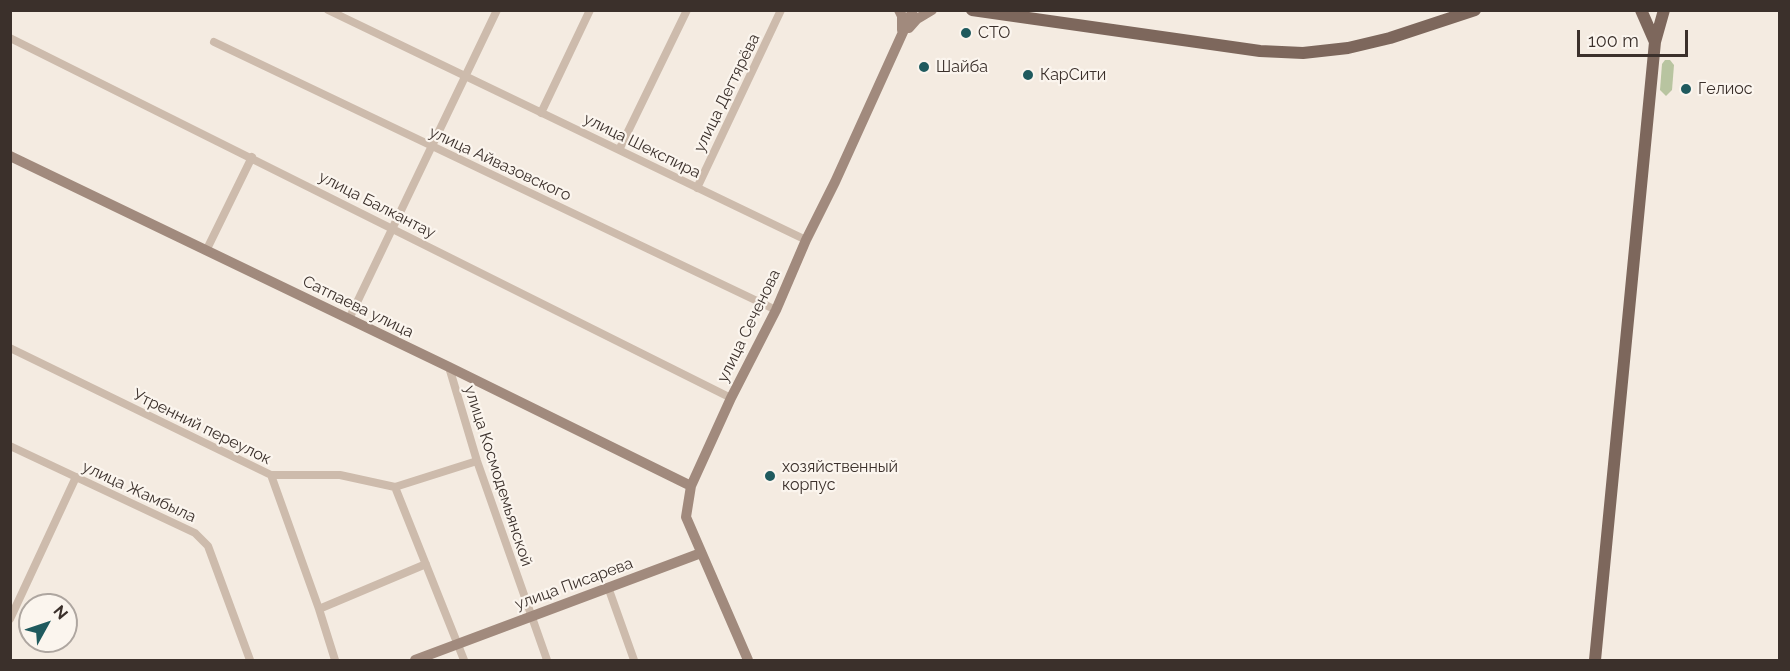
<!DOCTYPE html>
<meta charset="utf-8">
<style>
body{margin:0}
#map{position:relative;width:1790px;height:671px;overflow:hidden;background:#f4ebe1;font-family:Raleway,sans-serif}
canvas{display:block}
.frame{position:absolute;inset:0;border:12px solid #3b302b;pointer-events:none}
.north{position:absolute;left:18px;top:593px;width:60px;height:60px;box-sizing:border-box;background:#fbf5ee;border:2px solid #aea6a0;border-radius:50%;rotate:50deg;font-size:16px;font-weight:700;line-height:24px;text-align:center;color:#3b302b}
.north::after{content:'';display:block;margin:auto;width:21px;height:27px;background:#1f5a5e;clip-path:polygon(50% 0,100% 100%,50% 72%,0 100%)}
.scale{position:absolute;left:1577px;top:30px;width:111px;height:27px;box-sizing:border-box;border:3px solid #3b302b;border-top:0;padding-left:8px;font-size:18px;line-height:21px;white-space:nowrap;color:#3b302b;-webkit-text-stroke:4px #fbf5ee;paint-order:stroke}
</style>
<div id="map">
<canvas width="1790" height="671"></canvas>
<div class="frame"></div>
<div class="north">N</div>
<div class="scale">100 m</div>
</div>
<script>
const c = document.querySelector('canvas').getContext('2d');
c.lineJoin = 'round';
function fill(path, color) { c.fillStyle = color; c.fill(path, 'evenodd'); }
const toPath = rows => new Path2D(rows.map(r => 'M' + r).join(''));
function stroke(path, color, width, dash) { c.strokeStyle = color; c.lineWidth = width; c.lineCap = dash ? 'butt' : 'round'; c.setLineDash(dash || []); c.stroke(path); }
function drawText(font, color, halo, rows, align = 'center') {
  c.font = font + ' Raleway,sans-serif'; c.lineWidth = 4.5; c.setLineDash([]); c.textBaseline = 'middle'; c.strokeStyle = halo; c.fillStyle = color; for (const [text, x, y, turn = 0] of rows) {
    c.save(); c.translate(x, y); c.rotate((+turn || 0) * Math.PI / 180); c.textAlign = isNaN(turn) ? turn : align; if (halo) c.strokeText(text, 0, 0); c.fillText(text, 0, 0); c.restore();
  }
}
fill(toPath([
 [1665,60,1670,60,1674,65,1672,90,1666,96,1660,90,1662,64]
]), '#b8c4a0');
stroke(toPath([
 [328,10,806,240],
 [10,38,731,398],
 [214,42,776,310],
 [541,113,590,10],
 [619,150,687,10],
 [697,188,781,10],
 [206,251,252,157],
 [349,319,497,10],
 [10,348,271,475,319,609,335,660],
 [449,367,477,461,547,660],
 [10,446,195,533,208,546,250,660],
 [271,475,340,475,395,487,477,461],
 [395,487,464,660],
 [608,587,634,660],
 [319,609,426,564],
 [10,619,76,477]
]), '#cdbbac', 8);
stroke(toPath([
 [899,10,902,16,902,30],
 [909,28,917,19,932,10],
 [10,156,449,367,691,486],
 [415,660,701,553],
 [748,660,686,517,691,486,731,398,776,310,806,240,835,182,913,10]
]), '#a18a7d', 10);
stroke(toPath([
 [972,10,1260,51,1303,53,1348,48,1390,38,1475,10],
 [1641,10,1655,42],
 [1595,660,1655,42,1664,10]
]), '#7d675c', 12);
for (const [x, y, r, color] of [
 [966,33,6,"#1f5a5e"],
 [924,67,6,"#1f5a5e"],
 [1028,75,6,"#1f5a5e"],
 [1686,89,6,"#1f5a5e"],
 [770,476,6,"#1f5a5e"]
]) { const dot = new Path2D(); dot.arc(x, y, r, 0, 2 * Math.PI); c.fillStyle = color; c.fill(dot); stroke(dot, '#fbf5ee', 2); }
drawText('16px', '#3b302b', '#fbf5ee', [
 ["СТО",978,33],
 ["Шайба",936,67],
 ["КарСити",1040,75],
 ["Гелиос",1698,89],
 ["хозяйственный",782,467],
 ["корпус",782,485]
], 'left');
drawText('16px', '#3b302b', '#fbf5ee', [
 ["улица Дегтярёва",727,93,-64],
 ["улица Шекспира",642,146,26],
 ["улица Айвазовского",500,164,25],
 ["улица Балкантау",377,205,27],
 ["Сатпаева улица",358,307,26],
 ["улица Сеченова",749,326,-64],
 ["Утренний переулок",202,427,26],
 ["улица Космодемьянской",498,476,72],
 ["улица Жамбыла",139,492,25],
 ["улица Писарева",574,584,-20]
]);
</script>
